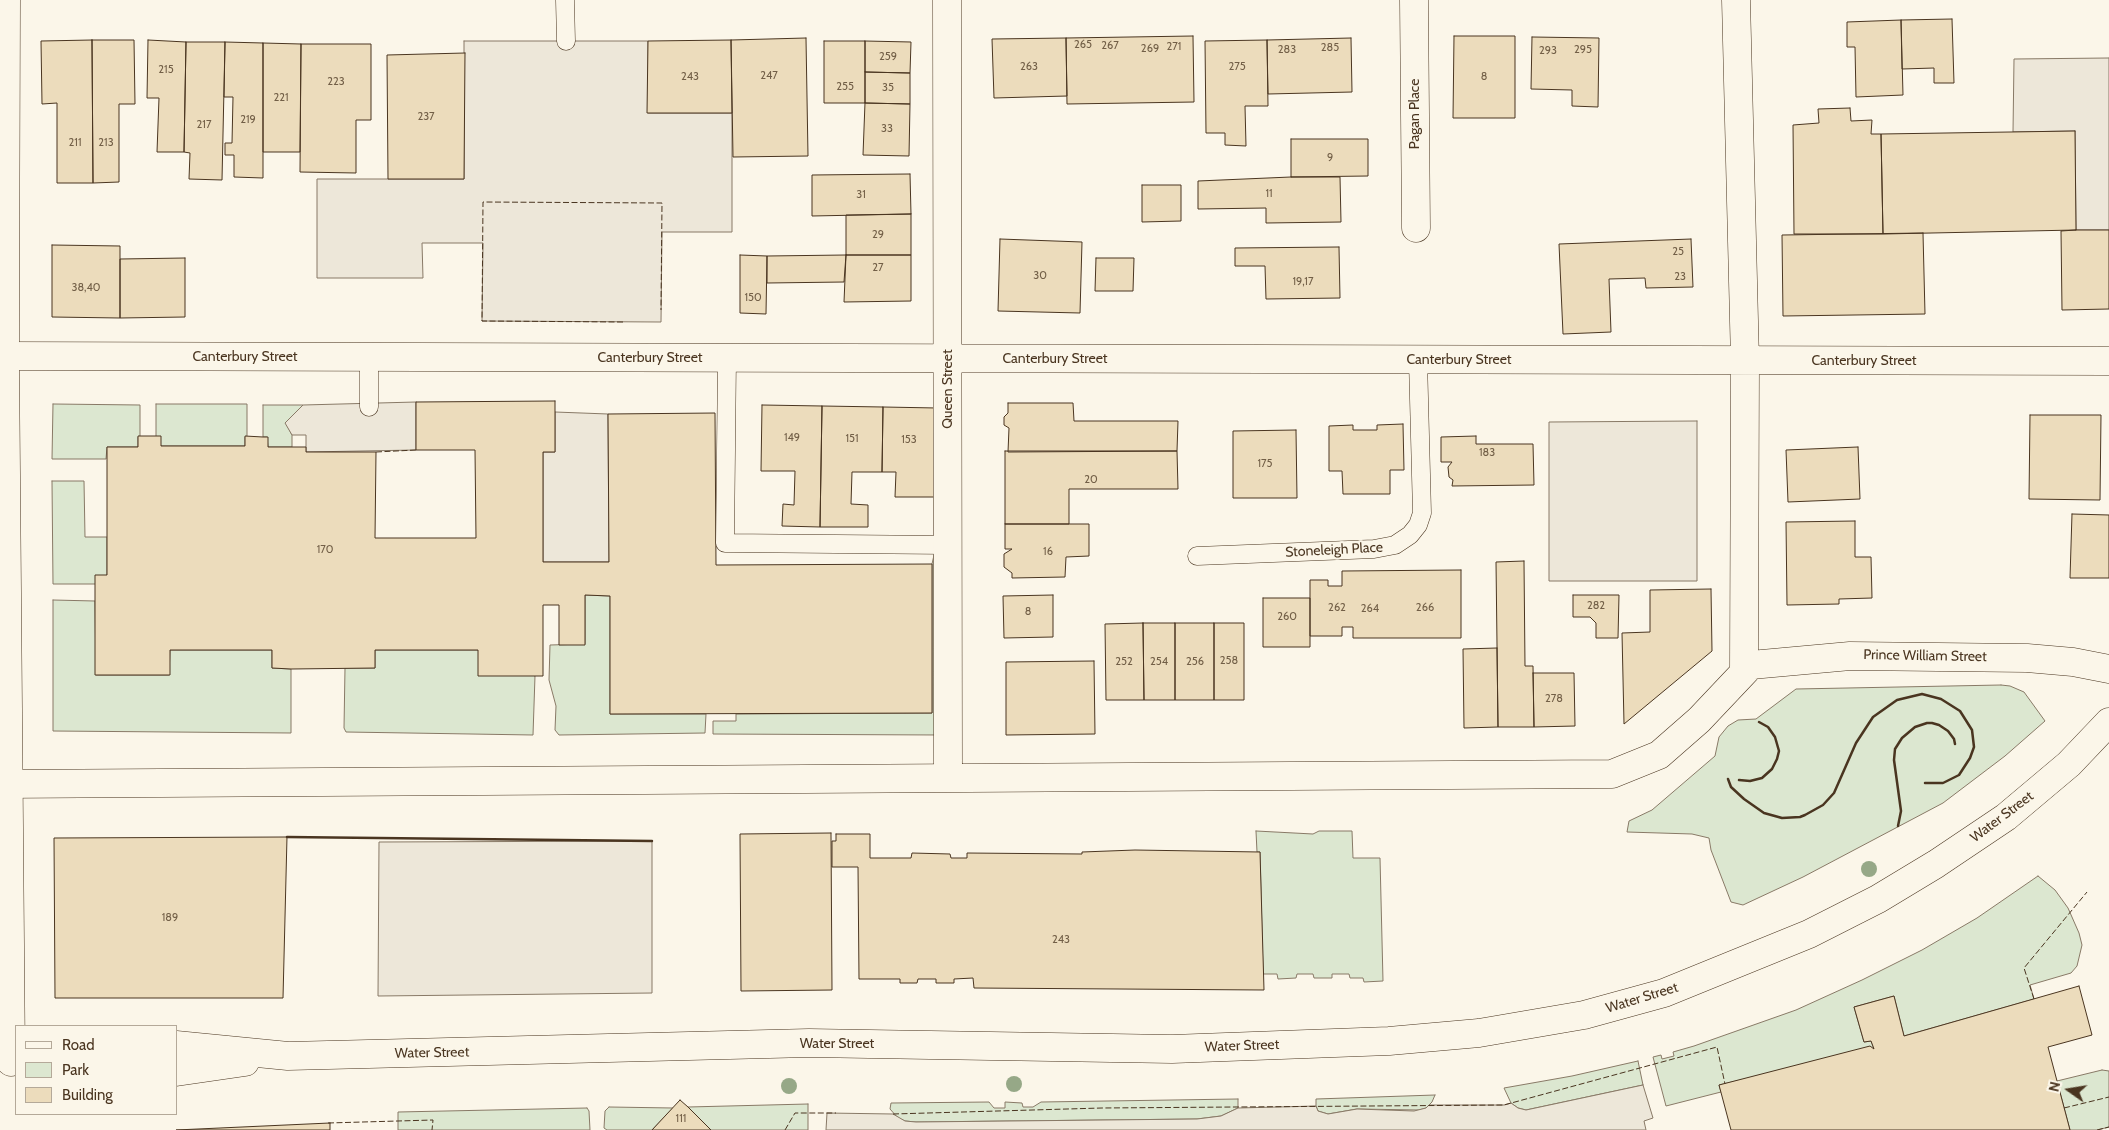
<!DOCTYPE html>
<style>
body{margin:0}
#map{position:relative;width:2109px;height:1130px;overflow:hidden;background:#fbf6e9;font-family:Cabin,sans-serif}
canvas{display:block}
.legend{position:absolute;left:15px;top:1025px;width:162px;height:90px;box-sizing:border-box;background:#fbf6e9;border:1px solid #b4a999;margin:0;padding:6px 9px;list-style:none;font-size:15px;color:#4a3520}
.legend li{display:flex;align-items:center;gap:10px;height:25px}
.legend b{width:25px;border:1px solid #b4a999}
.north{position:absolute;left:2044px;top:1065px;width:50px;height:50px;-webkit-text-stroke:4px #fbf6e9;paint-order:stroke;rotate:283deg;font-size:14px;font-weight:700;line-height:20px;text-align:center;color:#4a3520}
.north::after{content:'';display:block;margin:auto;width:18px;height:22px;background:#4a3520;clip-path:polygon(50% 0,100% 100%,50% 72%,0 100%)}
</style>
<div id="map">
<canvas width="2109" height="1130"></canvas>
<ul class="legend">
<li><b style="height:6px;background:#fbf6e9"></b>Road</li>
<li><b style="height:14px;background:#dce7d0"></b>Park</li>
<li><b style="height:14px;background:#ecdcbc"></b>Building</li>
</ul>
<div class="north">N</div>
</div>
<script>
const c = document.querySelector('canvas').getContext('2d');
c.lineJoin = 'round';
function fill(path, color) { c.fillStyle = color; c.fill(path, 'evenodd'); }
const toPath = rows => new Path2D(rows.map(r => 'M' + r).join(''));
function stroke(path, color, width, dash) { c.strokeStyle = color; c.lineWidth = width; c.lineCap = dash ? 'butt' : 'round'; c.setLineDash(dash || []); c.stroke(path); }
function drawText(font, color, halo, rows, align = 'center') {
  c.font = font + ' Cabin,sans-serif'; c.lineWidth = 4; c.setLineDash([]); c.textBaseline = 'middle'; c.strokeStyle = halo; c.fillStyle = color; for (const [text, x, y, turn = 0] of rows) {
    c.save(); c.translate(x, y); c.rotate((+turn || 0) * Math.PI / 180); c.textAlign = isNaN(turn) ? turn : align; if (halo) c.strokeText(text, 0, 0); c.fillText(text, 0, 0); c.restore();
  }
}
const green = toPath([
 [53,404,140,405,140,436,138,437,138,447,107,447,106,459,52,459,53,404],
 [156,404,247,404,247,436,245,437,245,446,161,446,156,436,156,404],
 [263,405,303,405,286,423,292,435,292,447,268,447,267,437,263,437,263,405],
 [52,481,84,481,85,537,107,537,107,575,95,584,53,584,52,481],
 [934,555,940,735,713,734,713,721,736,721,736,714,932,713,932,564,934,555],
 [585,595,610,596,610,714,706,714,705,733,559,735,555,730,556,706,549,680,550,645,585,644,585,595],
 [53,600,95,601,96,675,169,675,170,650,272,650,272,668,291,669,291,733,53,731,53,600],
 [375,650,478,650,535,676,533,735,346,732,344,728,345,668,375,668,375,650],
 [2001,685,2010,686,2024,692,2045,721,2005,756,1943,803,1803,877,1743,905,1731,902,1711,850,1709,838,1692,834,1627,832,1629,821,1652,810,1715,756,1719,737,1728,726,1738,720,1756,719,1796,689,2001,685],
 [1256,831,1313,834,1319,831,1352,831,1353,858,1380,858,1383,981,1364,982,1363,978,1350,978,1349,974,1332,974,1332,978,1314,978,1313,974,1297,974,1296,978,1278,979,1277,974,1263,974,1260,852,1257,852,1256,831],
 [2038,876,2055,890,2068,908,2079,933,2082,945,2077,966,2071,973,2030,985,2034,999,1904,1036,1894,996,1854,1007,1864,1042,1871,1041,1874,1049,1719,1085,1721,1092,1666,1106,1653,1057,1661,1055,1662,1059,1674,1056,1673,1052,1694,1046,1796,1010,1862,980,1922,950,1977,918,2038,876],
 [1638,1061,1643,1085,1526,1110,1518,1108,1511,1103,1504,1088,1572,1076,1638,1061],
 [2102,1070,2109,1071,2109,1127,2097,1130,2070,1130,2057,1081,2102,1070],
 [1435,1095,1432,1102,1426,1108,1419,1110,1357,1109,1328,1114,1318,1111,1316,1106,1316,1099,1435,1095],
 [1238,1099,1238,1108,1221,1116,1197,1119,916,1122,905,1121,898,1118,890,1109,891,1103,989,1102,994,1108,1005,1108,1005,1102,1022,1103,1023,1107,1033,1107,1041,1102,1238,1099],
 [808,1104,808,1130,711,1130,688,1107,808,1104],
 [609,1107,673,1108,652,1130,607,1130,604,1128,605,1111,609,1107],
 [587,1108,589,1111,590,1130,398,1130,398,1112,587,1108]
]);
fill(green, '#dce7d0');
stroke(green, '#887966', 1);
const parking = toPath([
 [464,41,648,41,648,113,732,113,732,232,662,232,661,322,482,321,483,243,422,243,423,278,317,278,317,179,464,179,464,41],
 [2109,58,2109,230,2076,230,2075,131,2013,132,2014,59,2109,58],
 [416,402,416,450,306,452,306,435,292,435,285,423,303,405,416,402],
 [555,412,608,414,609,562,543,562,543,452,555,452,555,412],
 [1697,421,1697,581,1549,581,1549,422,1697,421],
 [652,841,652,993,378,996,379,842,652,841],
 [1643,1085,1653,1118,1644,1121,1646,1130,826,1130,827,1113,893,1114,905,1121,916,1122,1197,1119,1221,1116,1238,1108,1316,1106,1318,1111,1328,1114,1357,1109,1414,1111,1426,1108,1429,1105,1504,1105,1511,1103,1518,1108,1526,1110,1643,1085]
]);
fill(parking, '#ede7d9');
stroke(parking, '#887966', 1);
const building = toPath([
 [1952,19,1954,83,1934,83,1934,68,1902,69,1901,20,1952,19],
 [1901,20,1903,95,1856,97,1855,47,1847,47,1847,22,1901,20],
 [1193,36,1194,102,1067,104,1066,38,1193,36],
 [1454,36,1515,36,1515,118,1453,118,1454,36],
 [1532,37,1599,38,1598,107,1572,106,1572,90,1531,89,1532,37],
 [806,38,808,156,733,157,731,40,806,38],
 [1066,38,1067,96,994,98,992,39,1066,38],
 [1351,38,1352,92,1268,94,1267,40,1351,38],
 [92,40,93,183,57,183,57,103,42,104,41,41,92,40],
 [92,40,134,40,135,104,119,104,119,182,93,183,92,40],
 [148,40,186,42,184,152,157,152,159,98,147,98,148,40],
 [731,40,732,113,647,113,648,41,731,40],
 [1267,40,1268,106,1245,106,1246,146,1225,145,1225,133,1206,133,1205,41,1267,40],
 [824,41,865,41,865,103,824,103,824,41],
 [865,41,911,42,910,73,865,72,865,41],
 [186,42,225,42,222,180,189,179,190,153,184,152,186,42],
 [225,42,263,43,263,178,234,177,234,155,225,155,225,143,232,143,233,97,224,97,225,42],
 [263,43,301,44,300,152,263,152,263,43],
 [301,44,371,44,371,120,356,120,356,173,300,172,301,44],
 [465,53,464,179,388,179,387,55,465,53],
 [865,72,910,73,910,104,865,103,865,72],
 [865,103,910,104,909,156,863,155,865,103],
 [1850,108,1851,121,1872,120,1871,134,1881,134,1883,234,1794,234,1793,125,1819,123,1818,109,1850,108],
 [2075,131,2076,230,1883,234,1881,134,2075,131],
 [1291,139,1368,139,1368,176,1291,177,1291,139],
 [910,174,911,214,812,216,812,175,910,174],
 [1291,177,1340,177,1341,222,1266,223,1266,208,1198,209,1198,181,1291,177],
 [1142,185,1181,185,1181,221,1142,222,1142,185],
 [911,214,911,255,846,255,846,215,911,214],
 [2076,230,2109,230,2109,309,2062,310,2061,231,2076,230],
 [1923,233,1925,314,1783,316,1782,235,1923,233],
 [1000,239,1082,242,1080,313,998,311,1000,239],
 [1691,239,1693,287,1646,288,1645,278,1609,279,1611,332,1563,334,1559,244,1691,239],
 [52,245,120,246,120,318,52,317,52,245],
 [1339,247,1340,298,1266,299,1265,266,1235,266,1235,248,1339,247],
 [740,255,767,256,766,314,740,313,740,255],
 [846,255,911,255,911,301,844,302,846,255],
 [846,255,844,282,767,283,767,256,846,255],
 [185,258,185,317,120,318,120,259,185,258],
 [1096,258,1134,258,1133,291,1095,291,1096,258],
 [555,401,555,452,543,452,543,562,609,562,608,414,715,413,716,565,932,564,932,713,610,714,610,596,585,595,585,645,559,645,559,605,543,605,543,676,478,676,478,650,375,650,375,668,291,669,272,668,272,650,170,650,170,675,95,675,95,575,107,575,107,447,138,447,138,436,161,436,161,446,245,446,245,436,263,437,268,437,268,447,306,447,306,452,376,452,375,538,476,538,475,450,416,450,416,402,555,401],
 [1008,403,1073,403,1074,421,1178,421,1177,451,1008,452,1009,428,1004,425,1004,417,1008,413,1008,403],
 [762,405,822,406,820,527,782,526,783,504,794,505,795,471,761,471,762,405],
 [822,406,883,407,882,472,852,472,851,504,868,505,868,527,820,527,822,406],
 [883,407,937,408,935,497,895,497,896,472,882,472,883,407],
 [2030,415,2101,415,2100,500,2029,499,2030,415],
 [1403,424,1404,470,1390,470,1390,494,1343,494,1342,471,1329,471,1329,426,1353,425,1353,430,1377,430,1377,425,1403,424],
 [1296,430,1297,498,1233,498,1233,431,1296,430],
 [1476,436,1476,444,1533,444,1534,485,1452,486,1453,480,1449,477,1448,467,1452,462,1441,462,1441,437,1476,436],
 [1858,447,1860,499,1788,502,1786,450,1858,447],
 [1005,451,1177,451,1178,489,1069,489,1069,524,1005,524,1005,451],
 [2072,514,2109,515,2109,578,2070,578,2072,514],
 [1855,521,1855,557,1871,557,1872,598,1839,599,1839,604,1787,605,1786,522,1855,521],
 [1005,524,1089,524,1089,556,1066,557,1065,577,1012,578,1012,573,1004,567,1004,554,1012,549,1005,549,1005,524],
 [1524,561,1525,666,1533,666,1534,727,1498,727,1496,562,1524,561],
 [1461,570,1461,638,1353,638,1353,627,1342,627,1342,636,1310,636,1310,580,1328,580,1328,586,1342,586,1342,571,1461,570],
 [1711,589,1712,651,1624,724,1622,633,1650,632,1650,590,1711,589],
 [1053,595,1053,637,1004,638,1003,596,1053,595],
 [1573,595,1619,595,1618,638,1596,638,1596,623,1590,617,1573,617,1573,595],
 [1263,598,1310,598,1310,647,1263,647,1263,598],
 [1143,623,1144,700,1106,700,1105,624,1143,623],
 [1143,623,1175,623,1175,700,1144,700,1143,623],
 [1175,623,1214,623,1214,700,1175,700,1175,623],
 [1214,623,1244,623,1244,700,1214,700,1214,623],
 [1497,648,1498,727,1464,728,1463,649,1497,648],
 [1094,661,1095,734,1006,735,1006,662,1094,661],
 [1533,673,1574,673,1575,726,1534,727,1533,673],
 [831,833,832,990,741,991,740,834,831,833],
 [836,834,870,834,870,858,911,858,912,853,950,854,951,858,967,858,967,853,1082,854,1082,852,1135,850,1260,852,1264,990,974,988,973,978,954,979,954,983,936,983,936,979,918,979,917,983,900,983,900,979,859,979,858,867,832,867,832,841,836,841,836,834],
 [287,837,283,998,55,998,54,838,287,837],
 [2079,986,2092,1035,2048,1047,2070,1130,1731,1130,1719,1085,1870,1046,1874,1049,1871,1041,1864,1042,1854,1007,1894,996,1904,1036,2079,986],
 [680,1100,688,1107,711,1130,652,1130,680,1100],
 [330,1123,330,1130,176,1130,330,1123]
]);
fill(building, '#ecdcbc');
stroke(building, '#4a3520', 1);
const lane = toPath([
 [565,0,566,41],
 [369,357,369,407],
 [727,358,725,543,948,545],
 [1197,556,1374,549,1395,545,1410,535,1418,525,1422,513,1418,360]
]);
const street = toPath([
 [947,0,948,778],
 [1414,0,1416,228],
 [1736,0,1745,361,1744,672],
 [0,356,2109,361],
 [0,784,1612,774,1659,755,1699,720,1751,665,1850,656,2027,658,2073,662,2109,669]
]);
const secondary = toPath([
 [6,0,5,357,11,1062],
 [176,1045,288,1056,809,1043,1172,1049,1389,1041,1479,1033,1584,1015,1664,993,1809,934,1878,899,1936,864,2006,817,2069,764,2109,722],
 [176,1072,245,1062]
]);
stroke(lane, '#4a3520', 19);
stroke(street, '#4a3520', 29);
stroke(secondary, '#4a3520', 29);
stroke(lane, '#fbf6e9', 18);
stroke(street, '#fbf6e9', 28);
stroke(secondary, '#fbf6e9', 28);
stroke(toPath([
 [623,322,482,321,483,202,662,203,661,310],
 [376,452,416,450],
 [2034,999,2024,968,2087,892],
 [2064,1108,2109,1097],
 [893,1114,1102,1108,1504,1105,1717,1047,1725,1084],
 [328,1123,433,1120,432,1130],
 [785,1130,795,1113,836,1113],
 [2097,1130,2109,1127]
]), '#4a3520', 1, [6, 2.5]);
stroke(toPath([
 [1728,779,1731,787,1744,799,1764,813,1782,818,1800,817,1805,815,1823,805,1834,793,1856,743,1873,717,1897,700,1922,694,1941,699,1960,711,1972,730,1974,747,1970,758,1959,775,1943,783,1925,783],
 [1739,780,1750,781,1762,778,1772,769,1777,759,1779,751,1775,737,1768,727,1759,722],
 [1898,826,1901,811,1894,760,1895,749,1902,738,1915,727,1927,723,1932,723,1939,725,1948,731,1954,739,1955,744],
 [287,837,652,841]
]), '#4a3520', 2.5);
c.fillStyle = '#96a887';
for (const [x, y] of [
 [1869,869],
 [1014,1084],
 [789,1086]
]) { c.beginPath(); c.arc(x, y, 8, 0, 2 * Math.PI); c.fill(); }
drawText('11px', '#725f47', null, [
 ["265",1083,45],
 ["267",1110,46],
 ["271",1174,47],
 ["285",1330,48],
 ["269",1150,49],
 ["283",1287,50],
 ["295",1583,50],
 ["293",1548,51],
 ["259",888,57],
 ["263",1029,67],
 ["275",1237,67],
 ["215",166,70],
 ["247",769,76],
 ["243",690,77],
 ["8",1484,77],
 ["223",336,82],
 ["255",845,87],
 ["35",888,88],
 ["221",281,98],
 ["237",426,117],
 ["219",248,120],
 ["217",204,125],
 ["33",887,129],
 ["211",75,143],
 ["213",106,143],
 ["9",1330,158],
 ["11",1269,194],
 ["31",861,195],
 ["29",878,235],
 ["25",1678,252],
 ["27",878,268],
 ["30",1040,276],
 ["23",1680,277],
 ["19,17",1303,282],
 ["38,40",86,288],
 ["150",753,298],
 ["149",792,438],
 ["151",852,439],
 ["153",909,440],
 ["183",1487,453],
 ["175",1265,464],
 ["20",1091,480],
 ["170",325,550],
 ["16",1048,552],
 ["282",1596,606],
 ["262",1337,608],
 ["266",1425,608],
 ["264",1370,609],
 ["8",1028,612],
 ["260",1287,617],
 ["258",1229,661],
 ["252",1124,662],
 ["254",1159,662],
 ["256",1195,662],
 ["278",1554,699],
 ["189",170,918],
 ["243",1061,940],
 ["111",681,1119]
]);
drawText('14px', '#4a3520', '#fbf6e9', [
 ["Pagan Place",1415,114,-90],
 ["Canterbury Street",245,357],
 ["Canterbury Street",650,358],
 ["Canterbury Street",1055,359],
 ["Canterbury Street",1459,360],
 ["Canterbury Street",1864,361],
 ["Queen Street",948,389,-90],
 ["Stoneleigh Place",1334,550,-3],
 ["Prince William Street",1925,656,1],
 ["Water Street",2002,817,-37],
 ["Water Street",1642,998,-17],
 ["Water Street",837,1044],
 ["Water Street",1242,1046,-2],
 ["Water Street",432,1053,-1]
]);
</script>
